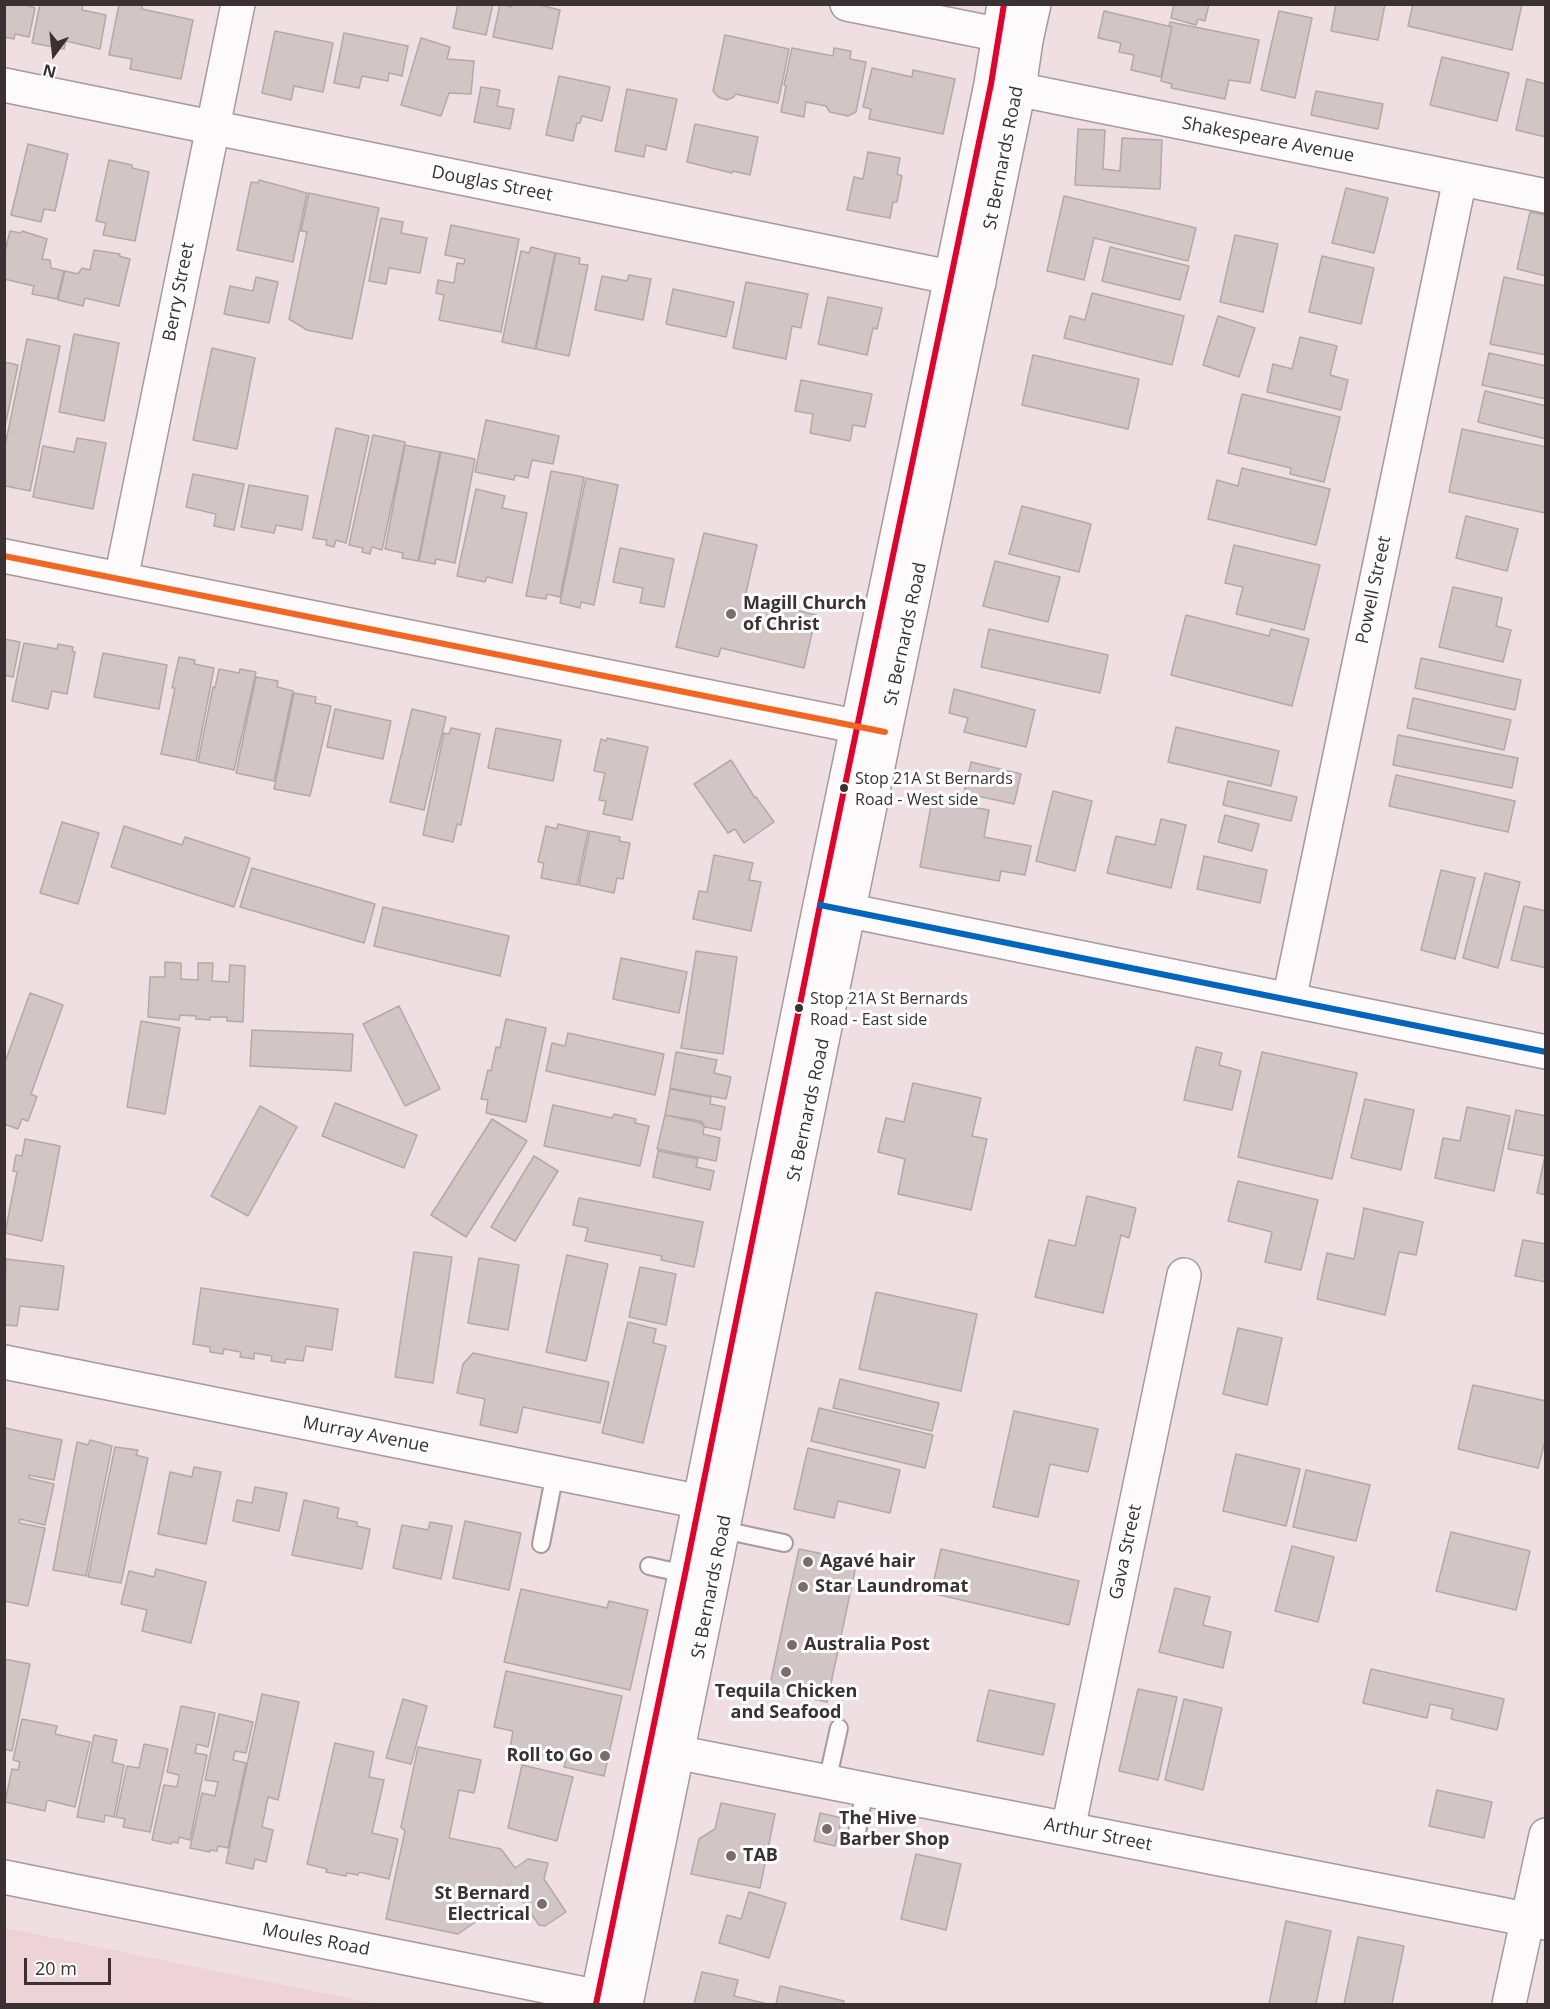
<!DOCTYPE html>
<meta charset="utf-8">
<style>
body{margin:0}
#map{position:relative;width:1550px;height:2009px;overflow:hidden;background:#efdee2;font-family:"Open Sans",sans-serif}
canvas{display:block}
.frame{position:absolute;inset:0;border:6px solid #3b3032;pointer-events:none}
.north{position:absolute;left:24px;top:24px;width:60px;height:60px;-webkit-text-stroke:4px #fff;paint-order:stroke;rotate:195deg;font-size:16px;font-weight:700;line-height:24px;text-align:center;color:#3b3032}
.north::after{content:'';display:block;margin:auto;width:21px;height:27px;background:#3b3032;clip-path:polygon(50% 0,100% 100%,50% 72%,0 100%)}
.scale{position:absolute;left:24px;top:1958px;width:87px;height:27px;box-sizing:border-box;border:3px solid #3b3032;border-top:0;padding-left:8px;font-size:18px;line-height:21px;white-space:nowrap;color:#3b3032;-webkit-text-stroke:4px #fff;paint-order:stroke}
</style>
<div id="map">
<canvas width="1550" height="2009"></canvas>
<div class="frame"></div>
<div class="north">N</div>
<div class="scale">20 m</div>
</div>
<script>
const c = document.querySelector('canvas').getContext('2d');
c.lineJoin = 'round';
function fill(path, color) { c.fillStyle = color; c.fill(path, 'evenodd'); }
const toPath = rows => new Path2D(rows.map(r => 'M' + r).join(''));
function stroke(path, color, width, dash) { c.strokeStyle = color; c.lineWidth = width; c.lineCap = dash ? 'butt' : 'round'; c.setLineDash(dash || []); c.stroke(path); }
function drawText(font, color, halo, rows, align = 'center') {
  c.font = font + ' "Open Sans",sans-serif'; c.lineWidth = 6; c.setLineDash([]); c.textBaseline = 'middle'; c.strokeStyle = halo; c.fillStyle = color; for (const [text, x, y, turn = 0] of rows) {
    c.save(); c.translate(x, y); c.rotate((+turn || 0) * Math.PI / 180); c.textAlign = isNaN(turn) ? turn : align; if (halo) c.strokeText(text, 0, 0); c.fillText(text, 0, 0); c.restore();
  }
}
fill(toPath([
 [4,1928,5,1928,377,2004,5,2004]
]), '#edd2d8');
const building = toPath([
 [4,4,24,4,35,8,29,37,15,34,14,39,4,37,4,4],
 [40,4,83,4,82,10,106,15,100,49,66,41,64,49,32,43,40,4],
 [119,4,142,4,142,9,193,20,181,79,130,69,132,59,109,55,119,4],
 [458,4,493,4,486,35,453,28,458,4],
 [500,4,511,7,511,4,535,4,560,10,552,49,493,37,500,4],
 [1174,4,1209,4,1205,21,1198,19,1196,25,1171,18,1174,4],
 [1336,4,1385,4,1378,40,1331,31,1336,4],
 [1413,4,1522,4,1512,50,1408,26,1413,4],
 [1104,11,1172,27,1161,77,1131,70,1134,55,1119,52,1121,43,1098,38,1104,11],
 [1279,11,1312,18,1295,98,1261,90,1279,11],
 [1170,22,1259,40,1250,83,1229,80,1225,99,1171,88,1172,84,1161,81,1172,27,1169,26,1170,22],
 [275,31,333,43,323,92,294,86,291,100,262,93,275,31],
 [344,33,408,46,402,76,389,73,388,81,362,76,359,88,334,83,344,33],
 [725,35,789,49,778,103,735,94,734,97,727,100,718,97,713,91,725,35],
 [421,38,450,47,447,59,474,61,471,94,449,93,441,116,401,105,421,38],
 [792,48,833,56,834,48,851,51,850,59,866,62,856,112,848,116,830,112,826,106,806,102,804,117,781,112,786,86,784,85,792,48],
 [1442,57,1509,73,1497,121,1430,105,1442,57],
 [872,68,912,77,913,70,955,79,943,134,869,119,871,109,863,107,872,68],
 [559,76,610,87,602,121,582,116,580,123,577,123,573,141,546,135,559,76],
 [1527,79,1546,84,1546,137,1516,130,1527,79],
 [481,87,500,90,497,106,514,109,510,129,474,122,481,87],
 [627,89,677,99,666,150,646,145,644,157,615,151,627,89],
 [1316,91,1383,104,1378,129,1311,115,1316,91],
 [695,124,758,137,750,175,733,171,732,173,687,162,695,124],
 [1078,129,1105,130,1103,169,1120,171,1122,138,1162,140,1160,189,1075,185,1078,129],
 [28,144,68,154,55,211,44,209,41,222,11,215,28,144],
 [868,152,900,158,897,174,902,176,897,202,893,202,890,218,847,210,854,177,863,179,868,152],
 [109,160,132,165,132,168,149,172,135,241,103,235,106,223,96,221,109,160],
 [259,180,307,193,293,262,237,250,251,182,258,183,259,180],
 [1346,188,1388,198,1374,253,1332,243,1346,188],
 [309,193,379,208,352,339,307,330,289,319,307,232,301,231,309,193],
 [1064,196,1196,228,1188,261,1094,238,1084,280,1047,271,1064,196],
 [1530,212,1546,215,1546,276,1517,269,1530,212],
 [381,218,403,222,401,233,427,238,420,273,389,268,386,284,369,281,381,218],
 [451,225,519,239,501,332,439,320,444,295,436,293,438,280,454,283,457,263,464,264,465,259,445,255,451,225],
 [10,231,21,233,22,231,47,239,42,259,50,260,51,268,64,271,57,299,32,294,34,286,4,279,4,256,10,231],
 [1235,235,1278,244,1263,312,1220,302,1235,235],
 [531,247,555,253,535,349,502,342,521,251,529,253,531,247],
 [1110,247,1189,266,1180,300,1102,281,1110,247],
 [94,250,120,254,119,256,130,259,119,306,85,298,83,306,58,300,65,271,78,274,82,268,90,270,94,250],
 [556,253,580,258,579,264,588,265,569,356,536,349,556,253],
 [1322,256,1374,268,1361,324,1309,312,1322,256],
 [629,275,651,279,643,320,595,310,602,276,627,281,629,275],
 [256,277,278,282,269,323,224,314,230,286,253,291,256,277],
 [1504,277,1546,286,1546,355,1490,344,1504,277],
 [746,282,808,294,801,328,792,326,786,359,733,348,746,282],
 [673,289,734,302,726,337,666,324,673,289],
 [1092,293,1184,316,1172,365,1064,338,1070,316,1085,320,1092,293],
 [828,297,882,308,877,329,873,328,867,355,818,344,828,297],
 [1218,316,1255,328,1239,377,1203,365,1218,316],
 [74,334,119,343,104,421,59,412,74,334],
 [1300,337,1337,346,1330,375,1348,380,1341,410,1267,392,1273,364,1292,369,1300,337],
 [27,339,60,346,30,491,6,486,4,489,4,451,27,339],
 [212,348,255,358,237,449,193,440,212,348],
 [1489,353,1546,366,1546,399,1482,385,1489,353],
 [1033,355,1139,379,1128,429,1022,405,1033,355],
 [4,362,18,365,4,431,4,362],
 [801,380,872,394,865,427,853,425,850,441,810,433,813,414,795,411,801,380],
 [1485,391,1546,406,1546,439,1478,422,1485,391],
 [1242,394,1340,417,1324,482,1290,474,1291,468,1228,453,1242,394],
 [486,420,559,436,553,464,532,460,528,478,515,475,514,480,475,472,486,420],
 [336,428,369,436,346,543,336,540,334,547,326,545,327,540,313,538,336,428],
 [1462,429,1546,447,1545,513,1449,492,1462,429],
 [373,435,405,442,382,550,372,547,370,554,362,552,363,548,349,545,373,435],
 [77,438,106,443,93,509,33,497,43,446,74,452,77,438],
 [405,445,440,452,418,561,402,558,403,553,385,549,405,445],
 [441,452,475,459,455,563,436,559,435,564,419,561,441,452],
 [1242,468,1330,489,1316,545,1208,519,1217,480,1238,486,1242,468],
 [551,471,584,477,560,597,547,594,546,599,526,596,551,471],
 [193,474,244,484,234,530,214,526,216,514,186,507,193,474],
 [586,478,618,485,594,605,581,602,580,608,560,603,586,478],
 [249,485,308,496,302,530,276,525,274,533,241,527,249,485],
 [476,489,505,496,502,508,527,513,512,583,487,577,485,582,457,576,476,489],
 [1022,506,1091,524,1079,572,1009,554,1022,506],
 [1466,516,1518,529,1507,571,1456,558,1466,516],
 [704,533,757,545,745,597,816,615,804,668,721,648,718,657,676,647,704,533],
 [1234,545,1320,565,1304,630,1236,614,1243,587,1225,583,1234,545],
 [620,548,674,559,664,607,640,603,643,588,613,582,620,548],
 [995,561,1060,577,1048,622,983,606,995,561],
 [1453,587,1502,598,1496,626,1511,630,1503,662,1439,647,1453,587],
 [1186,615,1269,636,1271,629,1309,639,1292,706,1171,675,1186,615],
 [989,629,1108,655,1100,693,981,667,989,629],
 [4,639,20,642,13,677,4,675,4,639],
 [24,643,57,649,58,644,73,647,72,651,75,652,67,694,52,691,48,709,12,701,24,643],
 [103,653,167,665,159,709,94,697,103,653],
 [179,657,195,660,194,664,214,668,196,761,161,754,175,688,172,688,179,657],
 [1421,658,1521,680,1515,710,1415,688,1421,658],
 [219,669,239,673,240,669,256,672,234,770,198,762,213,687,215,688,219,669],
 [256,677,278,681,277,687,293,691,274,781,236,773,256,677],
 [954,689,1035,710,1026,747,964,732,968,718,949,713,954,689],
 [294,693,316,697,315,703,331,706,310,796,274,789,294,693],
 [1413,698,1511,720,1504,750,1407,728,1413,698],
 [335,709,391,721,383,759,327,747,335,709],
 [412,709,446,717,424,810,390,802,412,709],
 [1176,727,1279,751,1271,786,1168,762,1176,727],
 [451,728,480,734,461,825,457,824,453,842,423,835,444,733,449,734,451,728],
 [496,728,561,740,553,781,488,768,496,728],
 [1398,735,1518,758,1512,788,1393,765,1398,735],
 [607,738,648,747,632,820,603,814,606,801,599,800,605,773,594,771,601,739,606,741,607,738],
 [731,760,755,798,756,797,774,822,744,843,735,829,728,833,694,784,731,760],
 [971,762,1021,774,1014,804,964,793,971,762],
 [1396,775,1515,801,1508,832,1389,806,1396,775],
 [1228,781,1297,797,1291,821,1223,805,1228,781],
 [1053,791,1092,801,1075,871,1036,861,1053,791],
 [932,800,989,810,984,837,1031,846,1025,875,1001,871,999,881,920,867,932,800],
 [1225,815,1259,824,1252,851,1218,842,1225,815],
 [1161,819,1186,825,1171,888,1107,873,1116,836,1155,845,1161,819],
 [62,822,99,833,78,904,40,893,62,822],
 [558,824,588,831,577,885,541,878,544,863,538,862,546,826,557,829,558,824],
 [124,826,182,845,185,837,250,858,234,907,111,867,124,826],
 [590,831,620,837,619,841,630,843,623,879,617,878,614,893,579,885,590,831],
 [714,855,753,863,749,880,761,882,751,931,693,919,699,891,707,892,714,855],
 [1204,856,1267,870,1260,903,1197,889,1204,856],
 [252,868,375,904,364,943,240,907,252,868],
 [1441,870,1475,878,1455,959,1421,950,1441,870],
 [1485,873,1520,882,1498,968,1463,958,1485,873],
 [1524,906,1546,911,1546,968,1511,960,1524,906],
 [383,907,509,936,500,976,374,946,383,907],
 [696,951,737,957,723,1054,681,1048,696,951],
 [621,958,687,972,679,1013,613,999,621,958],
 [165,962,181,963,181,979,198,980,198,963,213,963,212,981,229,982,230,965,245,966,243,1022,227,1021,227,1017,210,1017,210,1020,196,1019,196,1016,180,1015,179,1020,148,1017,150,977,165,977,165,962],
 [30,993,63,1005,31,1094,37,1097,28,1121,22,1119,18,1129,4,1124,4,1065,30,993],
 [399,1006,440,1089,405,1106,363,1024,399,1006],
 [506,1019,546,1028,526,1122,486,1113,488,1100,481,1099,488,1070,491,1071,496,1047,500,1048,506,1019],
 [141,1021,180,1028,165,1114,127,1107,141,1021],
 [252,1030,353,1034,351,1071,250,1066,252,1030],
 [568,1033,664,1054,655,1095,546,1071,552,1043,565,1046,568,1033],
 [1196,1047,1222,1053,1219,1065,1241,1071,1232,1110,1184,1100,1196,1047],
 [676,1052,717,1060,714,1073,731,1077,726,1099,670,1088,676,1052],
 [1262,1052,1357,1073,1332,1179,1238,1157,1262,1052],
 [913,1083,981,1098,972,1136,987,1139,971,1210,898,1194,905,1159,878,1152,886,1118,904,1122,913,1083],
 [670,1089,711,1097,710,1104,725,1107,721,1130,705,1127,701,1121,665,1115,670,1089],
 [1365,1099,1414,1110,1401,1170,1351,1158,1365,1099],
 [335,1103,417,1135,404,1168,322,1136,335,1103],
 [553,1105,612,1118,614,1114,636,1119,635,1123,649,1126,640,1166,544,1146,553,1105],
 [260,1106,297,1127,248,1216,211,1196,260,1106],
 [1467,1107,1510,1116,1494,1191,1435,1178,1443,1138,1460,1141,1467,1107],
 [1516,1110,1546,1116,1546,1195,1537,1193,1545,1156,1508,1149,1516,1110],
 [665,1115,701,1123,704,1127,703,1134,720,1138,716,1161,657,1149,665,1115],
 [492,1119,527,1141,466,1237,431,1215,492,1119],
 [25,1139,60,1146,42,1241,5,1233,17,1172,13,1171,16,1155,22,1156,25,1139],
 [658,1151,698,1159,696,1167,714,1171,710,1190,653,1177,658,1151],
 [534,1156,558,1171,515,1241,491,1227,534,1156],
 [1238,1181,1318,1200,1301,1270,1265,1262,1272,1232,1228,1221,1238,1181],
 [1087,1196,1136,1208,1129,1238,1121,1235,1103,1313,1035,1297,1049,1240,1075,1246,1087,1196],
 [579,1198,703,1222,694,1267,661,1260,662,1256,585,1241,588,1228,573,1225,579,1198],
 [1364,1208,1423,1222,1416,1255,1399,1252,1385,1315,1317,1299,1327,1253,1354,1259,1364,1208],
 [1523,1240,1546,1244,1546,1282,1515,1276,1523,1240],
 [414,1252,452,1257,433,1383,395,1377,414,1252],
 [567,1255,608,1264,586,1361,546,1352,567,1255],
 [479,1258,519,1265,508,1330,468,1323,479,1258],
 [6,1259,64,1266,58,1310,20,1306,17,1326,4,1325,6,1259],
 [640,1267,676,1274,666,1325,629,1317,640,1267],
 [201,1288,338,1309,332,1350,306,1346,303,1361,286,1359,285,1363,271,1361,272,1356,254,1353,254,1359,240,1357,241,1352,224,1349,223,1354,210,1352,210,1347,193,1344,201,1288],
 [876,1292,977,1314,961,1391,859,1369,876,1292],
 [628,1322,656,1329,653,1343,666,1346,643,1443,602,1433,628,1322],
 [1238,1328,1282,1338,1267,1405,1223,1394,1238,1328],
 [473,1353,609,1382,600,1423,523,1407,517,1433,480,1425,485,1399,457,1393,463,1364,473,1353],
 [840,1379,939,1403,932,1431,833,1408,840,1379],
 [1473,1385,1546,1401,1546,1438,1538,1468,1458,1449,1473,1385],
 [819,1408,933,1435,925,1468,811,1441,819,1408],
 [1014,1411,1098,1429,1088,1472,1050,1464,1038,1517,993,1507,1014,1411],
 [5,1428,62,1440,54,1480,29,1475,29,1478,54,1484,45,1525,20,1519,19,1523,45,1528,28,1606,4,1601,5,1428],
 [90,1440,112,1446,86,1576,53,1570,77,1442,88,1445,90,1440],
 [115,1447,138,1450,136,1455,148,1458,121,1583,88,1577,115,1447],
 [808,1448,900,1470,890,1513,838,1501,834,1518,794,1509,808,1448],
 [1236,1454,1300,1469,1286,1526,1223,1511,1236,1454],
 [194,1467,221,1472,206,1544,158,1534,170,1472,192,1477,194,1467],
 [1306,1470,1370,1485,1356,1541,1293,1527,1306,1470],
 [255,1487,287,1493,279,1531,233,1521,237,1500,252,1503,255,1487],
 [304,1500,339,1508,337,1518,357,1522,357,1526,370,1529,362,1569,292,1555,304,1500],
 [465,1521,521,1533,509,1590,453,1578,465,1521],
 [430,1522,452,1526,441,1579,393,1568,402,1525,428,1530,430,1522],
 [1451,1532,1530,1551,1516,1610,1436,1591,1451,1532],
 [1292,1546,1334,1557,1318,1622,1275,1611,1292,1546],
 [799,1549,857,1561,827,1702,769,1689,799,1549],
 [941,1549,1079,1581,1069,1625,931,1593,941,1549],
 [156,1569,206,1582,191,1643,142,1631,147,1610,121,1604,129,1571,154,1577,156,1569],
 [1175,1588,1210,1597,1203,1625,1231,1632,1223,1668,1159,1652,1175,1588],
 [521,1589,607,1608,609,1601,648,1610,630,1690,504,1662,521,1589],
 [4,1659,30,1664,12,1751,4,1749,4,1659],
 [1371,1669,1504,1699,1497,1730,1451,1719,1453,1709,1430,1704,1427,1718,1363,1703,1371,1669],
 [506,1671,622,1696,604,1776,564,1767,566,1760,510,1748,513,1731,494,1727,506,1671],
 [1138,1689,1177,1697,1158,1780,1119,1771,1138,1689],
 [989,1690,1055,1704,1043,1755,977,1741,989,1690],
 [262,1694,299,1702,278,1800,268,1797,262,1827,273,1830,266,1862,255,1859,253,1869,226,1863,262,1694],
 [403,1699,427,1706,411,1764,386,1758,403,1699],
 [1184,1699,1222,1708,1203,1790,1165,1780,1184,1699],
 [181,1706,215,1713,208,1747,197,1744,195,1753,207,1755,190,1840,179,1837,178,1843,172,1842,171,1844,152,1840,164,1785,177,1787,179,1775,167,1772,181,1706],
 [219,1714,253,1722,246,1753,235,1751,233,1760,246,1763,228,1848,218,1846,217,1851,210,1850,210,1852,190,1848,202,1793,215,1796,218,1782,205,1780,219,1714],
 [22,1719,57,1726,55,1734,90,1742,75,1807,47,1800,45,1811,5,1802,12,1769,18,1770,20,1762,13,1760,22,1719],
 [94,1735,117,1740,112,1762,124,1765,114,1817,105,1815,104,1822,77,1817,94,1735],
 [335,1743,374,1752,369,1777,384,1780,372,1833,398,1839,389,1879,359,1872,358,1875,347,1873,346,1876,326,1872,327,1869,307,1864,335,1743],
 [144,1744,168,1749,150,1832,123,1827,125,1819,116,1817,127,1766,139,1768,144,1744],
 [418,1747,481,1760,474,1793,459,1790,449,1838,501,1849,515,1868,528,1859,548,1863,544,1879,566,1912,545,1926,539,1925,520,1898,501,1894,499,1906,458,1934,386,1919,405,1831,401,1827,418,1747],
 [522,1765,573,1777,557,1841,508,1828,522,1765],
 [1437,1790,1492,1802,1484,1838,1429,1826,1437,1790],
 [721,1803,775,1814,760,1888,691,1874,699,1839,715,1829,721,1803],
 [820,1813,842,1818,835,1846,814,1841,820,1813],
 [916,1854,961,1864,946,1930,901,1919,916,1854],
 [749,1892,786,1903,769,1958,719,1943,727,1915,741,1919,749,1892],
 [1286,1921,1331,1931,1316,2004,1269,2004,1286,1921],
 [1358,1937,1404,1946,1392,2004,1344,2004,1358,1937],
 [702,1972,738,1980,734,1996,768,2004,694,2004,702,1972],
 [780,1986,844,2001,843,2004,776,2004,780,1986]
]);
fill(building, '#d2c5c5');
stroke(building, '#b4a8a8', 1.5);
const service = toPath([
 [723,1530,784,1543],
 [541,1544,555,1473],
 [649,1566,685,1574],
 [827,1782,839,1728],
 [857,1832,865,1789]
]);
const minor = toPath([
 [847,4,1026,40],
 [992,84,1546,196],
 [4,85,979,283],
 [4,556,885,732],
 [121,579,238,4],
 [821,905,1546,1052],
 [1289,1000,1460,179],
 [4,1362,726,1507],
 [1068,1829,1184,1275],
 [1509,2004,1546,1835]
]);
const tertiary = toPath([
 [650,1747,1546,1923]
]);
const secondary = toPath([
 [4,1877,619,2001],
 [596,2004,685,1574,820,905,951,277,991,84,1004,4],
 [626,2004,885,732,1019,89,1026,40,1034,4]
]);
stroke(service, '#a69a9d', 20);
stroke(minor, '#a69a9d', 36);
stroke(tertiary, '#a69a9d', 36);
stroke(secondary, '#a69a9d', 36);
stroke(service, '#fdfafb', 16);
stroke(minor, '#fdfafb', 33);
stroke(tertiary, '#fdfafb', 33);
stroke(secondary, '#fdfafb', 33);
stroke(toPath([
 [596,2004,685,1574,820,905,951,277,991,84,1004,4]
]), '#e4002b', 6);
stroke(toPath([
 [4,556,885,732]
]), '#f26522', 6);
stroke(toPath([
 [820,905,1546,1052]
]), '#0065bd', 6);
for (const [x, y, r, color] of [
 [731,614,6,"#7a6d70"],
 [844,788,5,"#3b3032"],
 [799,1008,5,"#3b3032"],
 [808,1562,6,"#7a6d70"],
 [803,1587,6,"#7a6d70"],
 [792,1645,6,"#7a6d70"],
 [786,1672,6,"#7a6d70"],
 [605,1756,6,"#7a6d70"],
 [827,1829,6,"#7a6d70"],
 [731,1856,6,"#7a6d70"],
 [542,1904,6,"#7a6d70"]
]) { const dot = new Path2D(); dot.arc(x, y, r, 0, 2 * Math.PI); c.fillStyle = color; c.fill(dot); stroke(dot, '#fff', 2); }
drawText('16px', '#3b3032', '#fff', [
 ["Stop 21A St Bernards",855,779],
 ["Road - West side",855,800],
 ["Stop 21A St Bernards",810,999],
 ["Road - East side",810,1020]
], 'left');
drawText('18px', '#3b3032', '#fff', [
 ["Shakespeare Avenue",1268,140,11],
 ["St Bernards Road",1004,158,-79],
 ["Douglas Street",492,184,11],
 ["Berry Street",179,292,-79],
 ["Powell Street",1374,590,-78],
 ["St Bernards Road",906,634,-78],
 ["St Bernards Road",809,1110,-78],
 ["Murray Avenue",366,1435,11],
 ["Gava Street",1126,1552,-78],
 ["St Bernards Road",712,1587,-79],
 ["Arthur Street",1098,1835,11],
 ["Moules Road",316,1940,11]
]);
drawText('bold 18px', '#3b3032', '#fff', [
 ["Magill Church",743,604],
 ["of Christ",743,625],
 ["Agavé hair",820,1562],
 ["Star Laundromat",815,1587],
 ["Australia Post",804,1645],
 ["Tequila Chicken",786,1692,"center"],
 ["and Seafood",786,1713,"center"],
 ["Roll to Go",593,1756,"right"],
 ["The Hive",839,1819],
 ["Barber Shop",839,1840],
 ["TAB",743,1856],
 ["St Bernard",530,1894,"right"],
 ["Electrical",530,1915,"right"]
], 'left');
</script>
